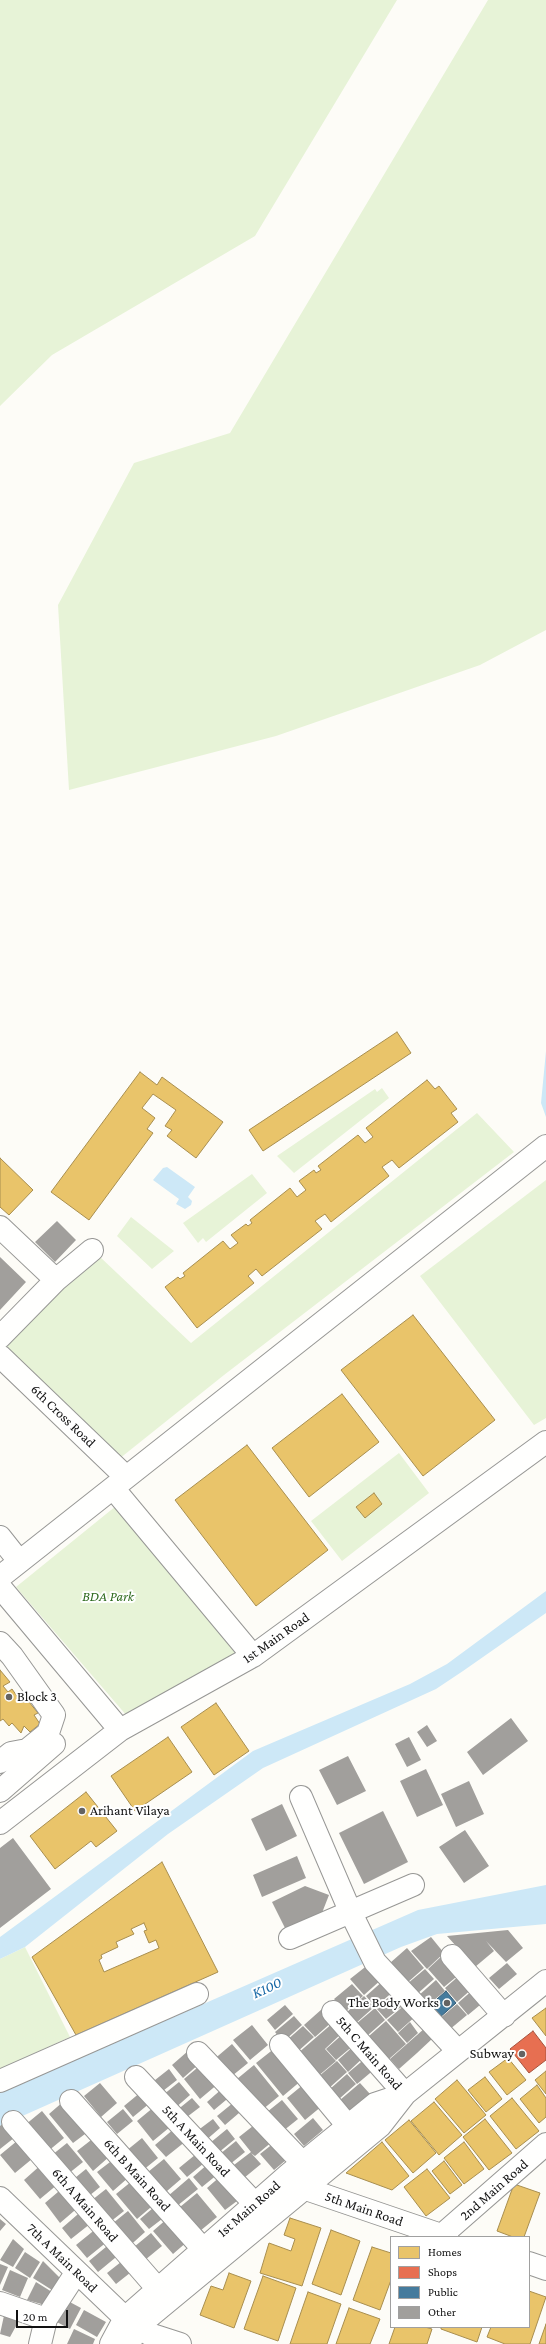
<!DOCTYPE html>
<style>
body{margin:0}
#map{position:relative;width:546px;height:2344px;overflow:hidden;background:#fdfcf7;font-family:"Crimson Pro",serif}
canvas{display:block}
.legend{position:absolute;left:390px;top:2236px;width:140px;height:92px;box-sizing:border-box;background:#fff;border:1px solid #a0a0a0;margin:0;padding:5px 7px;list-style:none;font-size:12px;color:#111}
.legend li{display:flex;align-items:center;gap:8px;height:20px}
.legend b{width:20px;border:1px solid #a0a0a0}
.scale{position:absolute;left:16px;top:2310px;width:52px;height:18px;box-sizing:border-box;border:2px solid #111;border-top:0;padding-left:5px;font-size:12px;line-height:14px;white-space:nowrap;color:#111;-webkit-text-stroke:3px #fff;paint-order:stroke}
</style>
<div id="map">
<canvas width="546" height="2344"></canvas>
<ul class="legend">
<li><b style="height:11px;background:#e9c46a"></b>Homes</li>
<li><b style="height:11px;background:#e76f51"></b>Shops</li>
<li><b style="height:11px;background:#457b9d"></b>Public</li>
<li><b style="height:11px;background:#a19f9c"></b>Other</li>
</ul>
<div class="scale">20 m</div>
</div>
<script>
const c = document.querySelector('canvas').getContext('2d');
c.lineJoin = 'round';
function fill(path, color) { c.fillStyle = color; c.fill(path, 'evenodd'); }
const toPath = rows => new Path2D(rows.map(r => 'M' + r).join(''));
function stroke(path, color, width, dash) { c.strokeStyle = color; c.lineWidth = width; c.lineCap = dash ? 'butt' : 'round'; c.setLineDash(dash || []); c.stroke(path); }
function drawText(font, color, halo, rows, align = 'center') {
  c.font = font + ' "Crimson Pro",serif'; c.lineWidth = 4; c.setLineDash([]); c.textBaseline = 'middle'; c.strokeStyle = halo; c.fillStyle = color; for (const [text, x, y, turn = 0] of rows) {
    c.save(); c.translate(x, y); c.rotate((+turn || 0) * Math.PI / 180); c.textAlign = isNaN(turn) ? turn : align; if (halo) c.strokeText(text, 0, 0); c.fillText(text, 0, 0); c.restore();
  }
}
fill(toPath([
 [0,0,397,0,255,236,52,355,0,406],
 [488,0,546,0,546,630,480,665,276,736,69,790,58,605,134,463,230,433],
 [382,1088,389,1098,294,1173,277,1156,375,1089,377,1092],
 [477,1113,514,1152,224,1375,119,1459,3,1346,47,1301,99,1256,191,1343],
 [252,1174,267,1193,206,1242,203,1238,198,1243,183,1223],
 [546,1180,546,1418,534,1425,420,1276],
 [131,1217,174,1251,152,1269,117,1236],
 [399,1453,429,1493,342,1561,311,1521],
 [116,1506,236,1654,127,1716,16,1587],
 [25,1947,70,2037,0,2069,0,1959]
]), '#e7f3d7');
fill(toPath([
 [546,1051,546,1117,541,1103],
 [167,1167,195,1187,188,1197,192,1201,191,1205,185,1209,176,1204,179,1199,153,1180,163,1168],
 [546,1591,546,1613,463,1671,436,1689,263,1768,168,1834,25,1947,0,1959,0,1937,253,1751,410,1684,447,1664],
 [546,1885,546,1924,437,1934,401,1947,0,2126,0,2093,418,1910]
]), '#cde8f7');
const homes = toPath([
 [397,1032,411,1053,263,1151,249,1130,397,1032],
 [140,1072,157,1085,162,1077,223,1122,196,1158,167,1136,172,1130,165,1126,176,1110,153,1094,142,1108,155,1118,147,1129,153,1133,89,1220,51,1192,140,1072],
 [427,1080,435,1089,439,1086,457,1109,451,1113,458,1122,399,1168,392,1160,382,1167,389,1176,331,1222,325,1214,315,1221,322,1229,262,1276,256,1269,248,1276,254,1283,197,1328,165,1287,178,1277,180,1279,185,1276,183,1273,223,1241,230,1249,238,1243,231,1235,246,1224,248,1226,252,1223,250,1220,290,1188,297,1197,306,1190,299,1181,314,1170,316,1173,321,1170,318,1166,358,1135,365,1143,373,1137,366,1128,427,1080],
 [0,1158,33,1190,9,1215,0,1207,0,1158],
 [413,1315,495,1420,423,1476,341,1370,413,1315],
 [342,1394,379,1442,309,1497,272,1448,342,1394],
 [247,1445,328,1550,256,1606,175,1500,247,1445],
 [374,1493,382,1504,365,1518,356,1507,374,1493],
 [0,1670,10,1682,3,1686,8,1692,12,1689,21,1702,29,1702,38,1713,34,1715,40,1724,30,1732,24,1726,21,1733,12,1723,9,1726,3,1719,0,1721,0,1670],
 [216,1703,249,1751,214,1775,181,1727,216,1703],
 [168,1737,192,1772,135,1811,111,1776,168,1737],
 [86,1792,117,1831,96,1847,91,1841,55,1869,30,1836,86,1792],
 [162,1862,218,1972,76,2035,32,1957,162,1862],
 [144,1923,147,1930,144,1931,149,1943,156,1940,159,1948,104,1972,99,1960,102,1958,101,1955,118,1947,116,1942,134,1934,131,1929,144,1923],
 [546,2008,546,2036,532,2018,546,2008],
 [508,2058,526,2080,507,2095,489,2072,508,2058],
 [546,2071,546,2094,535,2080,546,2071],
 [485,2077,502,2099,486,2112,468,2090,485,2077],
 [457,2080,486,2115,464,2133,435,2099,457,2080],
 [537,2085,546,2098,546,2117,539,2123,520,2099,537,2085],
 [512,2098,539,2131,516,2149,490,2116,512,2098],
 [434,2102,462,2135,439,2155,411,2121,434,2102],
 [485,2119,512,2153,489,2170,463,2137,485,2119],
 [409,2120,436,2153,413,2173,385,2140,409,2120],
 [382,2142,409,2176,392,2190,346,2173,382,2142],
 [464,2142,484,2169,464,2184,444,2158,464,2142],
 [444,2161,462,2185,450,2194,432,2171,444,2161],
 [427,2169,450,2198,426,2216,404,2187,427,2169],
 [514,2184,540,2193,524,2237,513,2237,497,2231,514,2184],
 [290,2218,321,2228,302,2286,260,2273,269,2243,291,2251,295,2239,284,2235,290,2218],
 [331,2230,360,2241,341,2295,312,2284,331,2230],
 [372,2247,391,2253,391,2280,380,2310,353,2300,372,2247],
 [229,2273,251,2281,234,2328,200,2315,211,2286,223,2290,229,2273],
 [263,2276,296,2288,278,2341,244,2329,263,2276],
 [529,2291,546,2297,530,2344,505,2344,487,2337,491,2327,529,2327,529,2291],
 [308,2292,341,2304,327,2344,290,2344,308,2292],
 [349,2308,380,2319,370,2344,336,2344,349,2308],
 [546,2324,546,2344,539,2344,546,2324],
 [395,2327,425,2327,432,2329,427,2344,389,2344,395,2327],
 [441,2327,482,2327,477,2342,441,2329,441,2327]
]);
fill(homes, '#e9c46a');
stroke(homes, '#a88e4f', 1);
const shops = toPath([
 [533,2031,546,2048,546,2060,529,2073,510,2049,533,2031]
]);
fill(shops, '#e76f51');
stroke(shops, '#a7533e', 1);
const public = toPath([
 [446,1991,456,2003,438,2019,428,2007,446,1991]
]);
fill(public, '#457b9d');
stroke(public, '#355b73', 1);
fill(toPath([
 [57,1221,76,1240,55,1262,35,1242],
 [0,1257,26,1282,0,1310],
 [511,1718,528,1741,483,1775,467,1752],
 [427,1725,437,1741,427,1747,417,1732],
 [409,1737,421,1760,407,1767,395,1744],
 [348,1756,366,1791,337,1805,319,1770],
 [426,1769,443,1805,417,1817,400,1781],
 [469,1781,484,1814,456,1827,441,1794],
 [282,1804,297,1836,266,1851,251,1819],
 [383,1811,408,1862,364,1884,339,1833],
 [465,1830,489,1866,464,1883,439,1847],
 [13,1838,51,1889,0,1928,0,1848],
 [297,1856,306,1878,262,1897,253,1875],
 [305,1886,329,1895,320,1918,288,1934,272,1902],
 [508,1930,523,1948,506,1962,486,1941,494,1951,475,1967,447,1936],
 [431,1937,444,1953,427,1969,411,1951],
 [407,1948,424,1968,407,1983,390,1963],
 [444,1954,461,1973,444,1987,428,1969],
 [507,1963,517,1974,499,1989,489,1978],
 [369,1964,382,1979,364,1995,350,1979],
 [425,1969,434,1979,416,1995,407,1984],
 [461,1974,473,1988,457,2002,445,1988],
 [384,1980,394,1991,375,2007,366,1996],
 [436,1980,445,1991,427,2006,418,1996],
 [352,1984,363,1996,345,2012,334,1999],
 [475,1988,486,2000,468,2015,458,2003],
 [395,1992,405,2004,386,2019,376,2008],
 [364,1996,374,2007,355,2024,346,2013],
 [407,2003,417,2015,398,2032,387,2020],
 [457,2004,467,2015,449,2030,439,2019],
 [285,2005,293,2014,275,2030,267,2020],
 [375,2008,385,2020,367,2036,356,2024],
 [322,2009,333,2021,315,2037,304,2025],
 [294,2016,302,2025,283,2042,275,2032],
 [386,2021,406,2044,389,2059,369,2036],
 [334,2022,343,2032,325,2049,319,2043,325,2049,309,2063,325,2049,336,2061,317,2077,297,2054],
 [410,2022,418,2033,407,2043,398,2033],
 [252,2025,268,2045,250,2060,233,2040],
 [303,2026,314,2037,296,2053,286,2041],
 [425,2028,433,2038,417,2053,408,2043],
 [344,2033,354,2045,336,2060,326,2049],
 [408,2043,417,2053,399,2069,390,2059],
 [232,2044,248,2063,227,2080,212,2061],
 [355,2045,365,2056,348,2072,338,2060],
 [275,2048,302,2080,283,2096,256,2063],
 [188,2051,199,2064,183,2078,172,2065],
 [367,2057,376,2068,357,2084,348,2073],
 [337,2061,347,2072,328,2089,318,2077],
 [203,2063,219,2083,200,2099,184,2079],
 [254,2065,279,2096,262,2110,237,2079],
 [169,2069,177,2080,159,2094,150,2084],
 [347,2074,356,2084,339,2099,330,2089],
 [179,2082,190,2095,174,2109,163,2095],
 [100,2083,117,2103,101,2117,84,2096],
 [360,2083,370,2094,350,2111,340,2100],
 [304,2084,322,2106,305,2120,287,2098],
 [224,2087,232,2095,214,2110,207,2102],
 [141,2092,150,2103,133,2117,124,2106],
 [192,2098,200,2107,183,2120,176,2111],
 [239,2098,246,2107,225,2125,217,2116],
 [282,2100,298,2119,283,2131,267,2112],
 [64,2101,89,2131,73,2143,49,2114],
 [154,2107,170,2127,153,2141,137,2121],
 [123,2109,133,2121,117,2134,107,2122],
 [42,2111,64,2138,47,2152,25,2125],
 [313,2118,323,2130,304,2146,294,2134],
 [213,2119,220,2128,205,2141,197,2131],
 [7,2120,19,2134,0,2149,0,2126],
 [258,2122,273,2141,255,2156,251,2153,261,2164,244,2178,234,2165,251,2152,239,2137],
 [175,2128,186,2141,166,2157,155,2145],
 [227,2129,235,2139,218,2153,210,2143],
 [23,2136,38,2154,15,2173,0,2155],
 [95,2137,110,2156,93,2171,77,2151],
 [142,2138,158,2158,142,2171,126,2151],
 [279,2139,292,2155,274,2170,260,2154],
 [236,2141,245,2152,229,2165,220,2154],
 [67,2143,83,2162,63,2178,47,2159],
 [201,2150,209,2159,187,2177,179,2168],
 [114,2159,129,2177,113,2191,97,2172],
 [164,2159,181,2179,160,2197,143,2176],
 [209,2163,218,2174,202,2187,193,2177],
 [42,2164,58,2184,40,2199,24,2180],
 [86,2169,100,2187,84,2200,70,2182],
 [222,2175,241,2198,225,2210,207,2188],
 [137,2177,157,2202,137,2219,116,2194],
 [189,2178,198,2189,177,2206,168,2196],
 [65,2186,81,2205,60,2223,45,2203],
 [106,2189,124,2211,105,2226,87,2204],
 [197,2193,217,2217,200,2231,180,2207],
 [85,2208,95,2220,71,2239,62,2228],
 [153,2208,162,2219,149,2229,140,2219],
 [128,2211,145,2232,125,2250,107,2228],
 [168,2218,188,2241,173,2254,153,2231],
 [0,2219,6,2224,0,2231],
 [97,2228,108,2241,87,2258,76,2245],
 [151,2233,162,2246,145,2260,134,2247],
 [13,2239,24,2249,13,2267,0,2260],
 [112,2242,121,2253,98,2272,89,2261],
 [25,2252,40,2262,30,2278,15,2268],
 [126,2258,135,2269,116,2284,107,2273],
 [43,2261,60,2278,52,2290,33,2278],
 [0,2264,8,2267,0,2285],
 [10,2270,28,2278,20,2297,2,2290],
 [36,2282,52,2292,45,2305,27,2300],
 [66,2300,81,2308,70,2329,55,2321],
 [84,2310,106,2322,97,2337,76,2325],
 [5,2311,21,2317,10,2337,0,2334],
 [74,2329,95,2339,93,2344,67,2344]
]), '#a19f9c');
const minor = toPath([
 [0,1227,56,1280],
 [0,1337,56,1280,92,1250],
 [0,1356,126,1477],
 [113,1488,253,1656],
 [0,1537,19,1561],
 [0,1577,546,1146],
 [0,1587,120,1730],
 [0,1643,12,1656,54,1715,48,1733,27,1750,11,1753,0,1762],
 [0,1791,54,1744],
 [301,1797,350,1911,375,1962,457,2050],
 [0,1823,120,1730,253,1656,546,1442],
 [290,1938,413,1885],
 [452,1956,504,2016],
 [333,2012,405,2094],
 [281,2045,348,2126],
 [198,2053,296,2156],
 [136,2077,255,2204],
 [0,2081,197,1994],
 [71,2101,203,2249],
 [13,2122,157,2288],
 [303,2188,447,2237],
 [0,2198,125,2318],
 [442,2235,546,2144],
 [529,2263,546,2269],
 [0,2303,46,2319],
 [138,2326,149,2334,180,2344],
 [40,2344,46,2319,76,2273],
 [111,2344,125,2318,289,2174,375,2104,405,2094],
 [129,2344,138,2326,380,2126,405,2094,546,1981]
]);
stroke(minor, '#979795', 24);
stroke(minor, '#fffffe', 22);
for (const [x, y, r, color] of [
 [9,1697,4,"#646362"],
 [82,1811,4,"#646362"],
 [447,2003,4,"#646362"],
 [522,2054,4,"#646362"]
]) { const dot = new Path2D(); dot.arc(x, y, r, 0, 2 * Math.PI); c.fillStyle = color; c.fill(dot); stroke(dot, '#fff', 1.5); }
drawText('14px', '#111', '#fff', [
 ["6th Cross Road",63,1416,44],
 ["1st Main Road",276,1638,-35],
 ["5th C Main Road",369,2053,49],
 ["5th A Main Road",196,2141,47],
 ["6th B Main Road",137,2175,48],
 ["2nd Main Road",494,2190,-41],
 ["6th A Main Road",85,2205,49],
 ["1st Main Road",249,2209,-41],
 ["5th Main Road",364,2209,19],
 ["7th A Main Road",62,2258,44]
]);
drawText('italic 14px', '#2f6b1f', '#fff', [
 ["BDA Park",108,1597]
]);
drawText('14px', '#111', '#fff', [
 ["Block 3",17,1697],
 ["Arihant Vilaya",90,1811],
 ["The Body Works",439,2003,"right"],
 ["Subway",514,2054,"right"]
], 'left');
drawText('italic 15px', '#1768a6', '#fff', [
 ["K100",267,1988,-25]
]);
</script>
